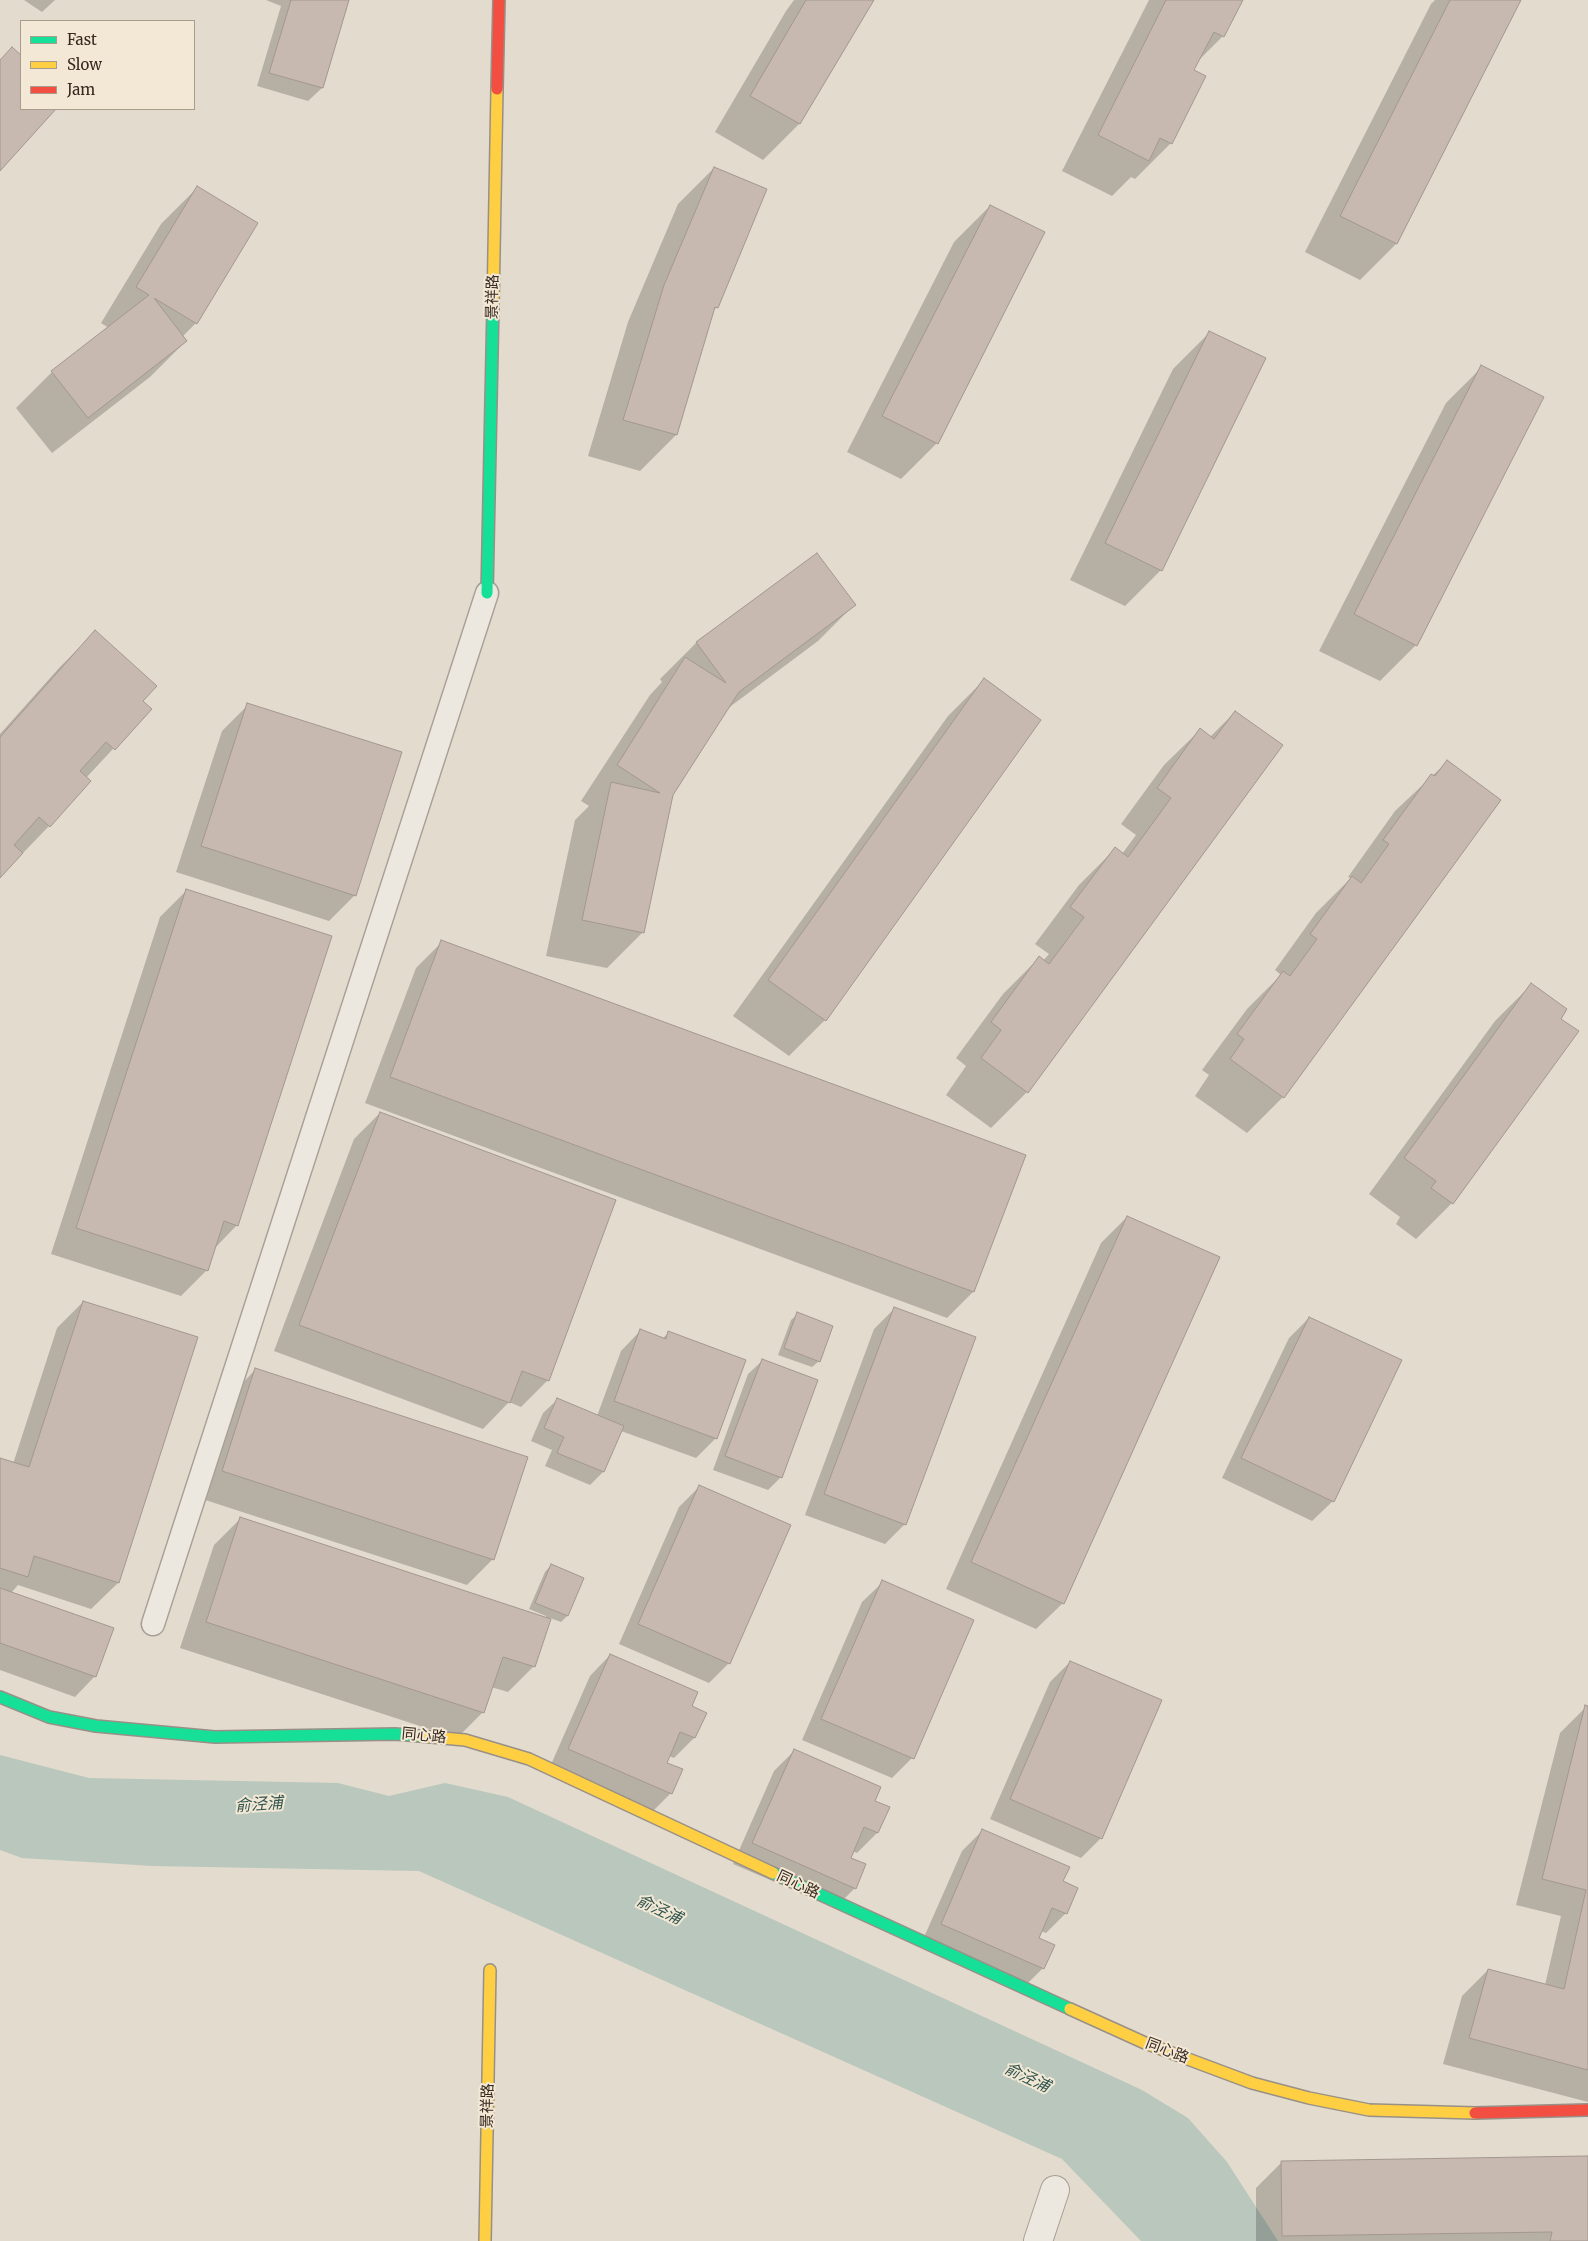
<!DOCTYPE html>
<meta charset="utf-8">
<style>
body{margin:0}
#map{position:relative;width:1588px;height:2241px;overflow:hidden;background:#e3dbce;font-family:Merriweather,serif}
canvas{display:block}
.legend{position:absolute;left:20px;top:20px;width:175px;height:90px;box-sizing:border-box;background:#f3e8d5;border:1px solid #a89c8d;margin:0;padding:6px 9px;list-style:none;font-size:15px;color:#372920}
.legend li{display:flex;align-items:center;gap:10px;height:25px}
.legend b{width:25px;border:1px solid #a89c8d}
</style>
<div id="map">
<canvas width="1588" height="2241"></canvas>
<ul class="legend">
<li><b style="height:6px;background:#16e098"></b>Fast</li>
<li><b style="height:6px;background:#ffcf43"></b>Slow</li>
<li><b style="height:6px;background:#f24e42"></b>Jam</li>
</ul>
</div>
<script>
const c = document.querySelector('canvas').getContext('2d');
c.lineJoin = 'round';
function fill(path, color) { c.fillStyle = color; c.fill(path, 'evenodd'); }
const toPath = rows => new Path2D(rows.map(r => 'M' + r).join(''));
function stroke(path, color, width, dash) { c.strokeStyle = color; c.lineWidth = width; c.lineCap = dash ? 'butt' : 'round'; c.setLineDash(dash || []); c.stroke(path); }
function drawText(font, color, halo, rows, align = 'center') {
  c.font = font + ' Merriweather,"Noto Sans SC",serif'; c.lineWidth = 4; c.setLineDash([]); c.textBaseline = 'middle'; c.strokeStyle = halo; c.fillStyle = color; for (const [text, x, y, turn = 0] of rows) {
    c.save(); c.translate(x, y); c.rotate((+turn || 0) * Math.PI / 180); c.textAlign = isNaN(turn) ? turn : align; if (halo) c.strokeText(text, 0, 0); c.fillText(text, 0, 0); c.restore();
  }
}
fill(toPath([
 [0,1755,89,1778,338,1783,389,1796,445,1783,508,1797,1142,2090,1188,2118,1227,2162,1278,2241,1141,2241,1062,2159,419,1871,153,1866,22,1858,0,1850]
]), '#b9c7bd');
fill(toPath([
 [24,0,55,0,42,12],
 [266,0,348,0,322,88,308,101,257,86,281,6],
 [794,0,872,0,799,124,763,160,715,132,786,11],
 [1149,0,1242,0,1223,36,1196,63,1193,71,1171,143,1135,179,1131,177,1112,196,1062,171],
 [1435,0,1519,0,1396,244,1360,280,1305,252,1431,4],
 [12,48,21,57,21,109,54,109,0,170,0,60],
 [714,168,717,307,713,311,676,435,640,471,588,456,628,322,678,204],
 [197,188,196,323,182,337,186,341,150,377,52,453,16,408,52,372,109,328,101,323,161,224],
 [990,206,937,443,901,479,847,452,954,242],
 [1209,333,1161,570,1125,606,1070,580,1173,369],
 [1482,367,1542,397,1416,645,1380,681,1319,651,1446,403],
 [816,554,854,605,818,641,727,709,672,795,643,932,607,968,546,956,575,820,589,806,581,801,650,695,662,682,660,679,696,643],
 [95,632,141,701,150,709,86,778,49,826,0,877,0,734,59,668],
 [984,680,1040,720,825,1020,789,1056,733,1016,948,716],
 [248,705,355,895,329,921,176,872,222,731],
 [1235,712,1027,1092,991,1128,946,1095,966,1066,956,1058,1003,994,1039,958,1043,961,1049,954,1035,944,1079,885,1115,849,1122,854,1136,835,1121,824,1164,765,1200,730,1210,737],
 [1447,762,1500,800,1283,1097,1247,1133,1195,1096,1209,1075,1202,1070,1247,1009,1281,975,1275,970,1316,913,1351,878,1348,877,1395,811],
 [186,891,237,1225,214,1249,207,1270,181,1296,51,1254,160,917],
 [442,942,1024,1156,973,1292,947,1318,365,1103,416,968],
 [1531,985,1452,1203,1416,1239,1396,1224,1400,1217,1369,1194,1495,1021],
 [380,1113,615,1200,547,1381,521,1407,509,1402,483,1429,274,1351,354,1139],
 [1127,1217,1063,1603,1036,1629,946,1589,1101,1243],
 [83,1302,197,1338,118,1583,91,1609,18,1585,11,1593,95,1676,75,1697,0,1670,0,1460,13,1464,57,1328],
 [894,1309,905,1524,885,1544,805,1515,874,1329],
 [798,1314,819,1361,812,1367,778,1355,791,1320],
 [1309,1318,1333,1501,1312,1521,1222,1478,1289,1338],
 [641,1330,662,1339,669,1332,716,1438,696,1458,621,1431,603,1472,590,1485,545,1466,552,1450,531,1441,543,1413,557,1400,597,1416,621,1351],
 [762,1361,781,1477,768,1490,713,1470,748,1374],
 [256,1369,493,1559,467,1585,196,1497,230,1396],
 [699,1487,729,1663,709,1683,619,1644,679,1507],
 [240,1519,546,1618,546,1616,529,1609,545,1572,551,1565,567,1616,561,1622,550,1618,534,1666,508,1692,491,1687,483,1712,457,1738,180,1648,214,1545],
 [883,1582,912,1758,892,1778,802,1740,862,1602],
 [610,1655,690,1707,694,1738,674,1758,669,1756,665,1764,671,1793,651,1813,549,1769,590,1676],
 [1070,1662,1101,1838,1081,1858,990,1819,1050,1682],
 [1586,1707,1588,1707,1588,2102,1443,2064,1462,1996,1488,1970,1545,1985,1561,1916,1516,1905,1560,1733],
 [794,1751,874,1802,888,1808,877,1833,857,1853,852,1851,849,1859,855,1888,835,1908,733,1864,774,1771],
 [982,1831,1062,1882,1066,1913,1046,1933,1041,1931,1037,1939,1043,1968,1023,1988,921,1944,962,1851],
 [1588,2157,1588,2241,1256,2241,1256,2188,1282,2162]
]), '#0003');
const building = toPath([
 [291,0,349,0,323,88,269,73,291,0],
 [806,0,874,0,800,124,750,96,806,0],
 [1166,0,1243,0,1224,37,1214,32,1194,70,1206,76,1172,144,1160,138,1149,161,1098,135,1166,0],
 [1450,0,1521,0,1397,244,1340,216,1450,0],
 [12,47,21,55,21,109,56,109,0,171,0,60,12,47],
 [714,167,767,189,718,308,715,307,677,435,623,420,664,285,714,167],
 [197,186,258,223,197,324,154,298,187,341,88,418,51,371,149,295,136,287,197,186],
 [990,205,1045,232,938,444,882,416,990,205],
 [1209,331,1266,358,1162,571,1105,543,1209,331],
 [1481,365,1544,397,1417,646,1354,614,1481,365],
 [817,553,856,605,739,692,673,795,644,933,582,920,611,782,660,793,617,765,685,657,726,683,696,642,817,553],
 [95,630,157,686,143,701,152,709,115,750,106,742,80,771,91,781,50,827,39,817,14,845,23,853,0,878,0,737,95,630],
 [984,678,1041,720,826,1021,768,980,984,678],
 [247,703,402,752,356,896,201,846,247,703],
 [1235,711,1283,745,1028,1093,981,1058,1001,1030,991,1022,1039,956,1049,964,1084,917,1070,907,1115,847,1128,857,1171,798,1157,788,1200,728,1214,739,1235,711],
 [1447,760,1501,800,1284,1098,1230,1059,1244,1039,1237,1034,1283,971,1290,976,1317,939,1310,934,1352,876,1361,883,1389,844,1383,840,1431,774,1435,776,1447,760],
 [186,889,332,936,238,1226,224,1221,208,1271,76,1228,186,889],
 [441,940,1026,1155,974,1292,390,1077,441,940],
 [1531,983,1567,1009,1561,1019,1579,1031,1453,1204,1431,1188,1436,1181,1404,1158,1531,983],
 [380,1112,616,1200,549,1381,522,1371,510,1403,299,1325,380,1112],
 [1127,1216,1220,1257,1064,1604,971,1562,1127,1216],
 [83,1301,198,1337,119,1583,34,1556,28,1577,0,1568,0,1458,29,1467,83,1301],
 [894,1307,976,1337,906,1525,824,1494,894,1307],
 [797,1312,833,1326,820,1362,784,1348,797,1312],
 [1309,1317,1402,1360,1334,1502,1241,1458,1309,1317],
 [640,1329,666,1339,668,1331,746,1360,717,1439,614,1401,640,1329],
 [762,1359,818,1380,782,1478,725,1456,762,1359],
 [255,1368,528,1457,494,1560,222,1471,255,1368],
 [557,1398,624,1426,604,1472,557,1453,564,1437,544,1428,557,1398],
 [699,1485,791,1525,730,1664,638,1624,699,1485],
 [240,1517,551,1619,535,1667,503,1657,484,1713,206,1622,240,1517],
 [551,1564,584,1578,568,1616,535,1603,551,1564],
 [882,1580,974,1620,914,1759,821,1719,882,1580],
 [0,1588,114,1628,96,1677,0,1643,0,1588],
 [610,1654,698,1692,692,1706,707,1713,695,1738,680,1732,667,1763,683,1769,672,1794,568,1749,610,1654],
 [1070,1661,1162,1700,1102,1839,1010,1799,1070,1661],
 [1585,1705,1588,1706,1588,2070,1469,2038,1488,1969,1564,1989,1586,1890,1542,1879,1585,1705],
 [794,1749,881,1787,875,1801,890,1807,878,1833,864,1827,851,1858,866,1864,856,1889,752,1843,794,1749],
 [982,1829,1070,1867,1063,1881,1078,1888,1067,1914,1052,1908,1039,1938,1055,1945,1044,1969,941,1924,982,1829],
 [1588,2156,1588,2241,1550,2241,1552,2232,1282,2236,1281,2161,1588,2156]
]);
fill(building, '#c7b9af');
stroke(building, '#a3978e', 1);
const lane = toPath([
 [153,1624,487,593]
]);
const street = toPath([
 [1038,2241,1055,2190]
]);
const fast = toPath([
 [487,593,493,305],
 [0,1697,49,1717,96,1726,215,1737,395,1734,420,1736],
 [773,1873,1070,2009]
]);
const slow = toPath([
 [493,305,497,89],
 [420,1736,465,1740,529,1759,773,1873],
 [1070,2009,1145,2043,1252,2083,1309,2098,1369,2110,1475,2113],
 [485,2241,490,1970]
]);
const jam = toPath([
 [497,89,499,0],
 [1475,2113,1588,2110]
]);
stroke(lane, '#a8a097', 25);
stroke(street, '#a8a097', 30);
stroke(fast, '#989087', 14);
stroke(slow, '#989087', 14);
stroke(jam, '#989087', 14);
stroke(lane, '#ece7df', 22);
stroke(street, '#ece7df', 28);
stroke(fast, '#16e098', 11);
stroke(slow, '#ffcf43', 11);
stroke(jam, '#f24e42', 11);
drawText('15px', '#372920', '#f3e8d5', [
 ["景祥路",493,297,-89],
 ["同心路",424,1736,5],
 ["同心路",798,1885,25],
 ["同心路",1167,2051,21],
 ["景祥路",488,2106,-89]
]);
drawText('italic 16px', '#30554f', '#f3e8d5', [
 ["俞泾浦",259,1805,-4],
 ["俞泾浦",659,1910,25],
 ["俞泾浦",1027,2078,25]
]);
</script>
